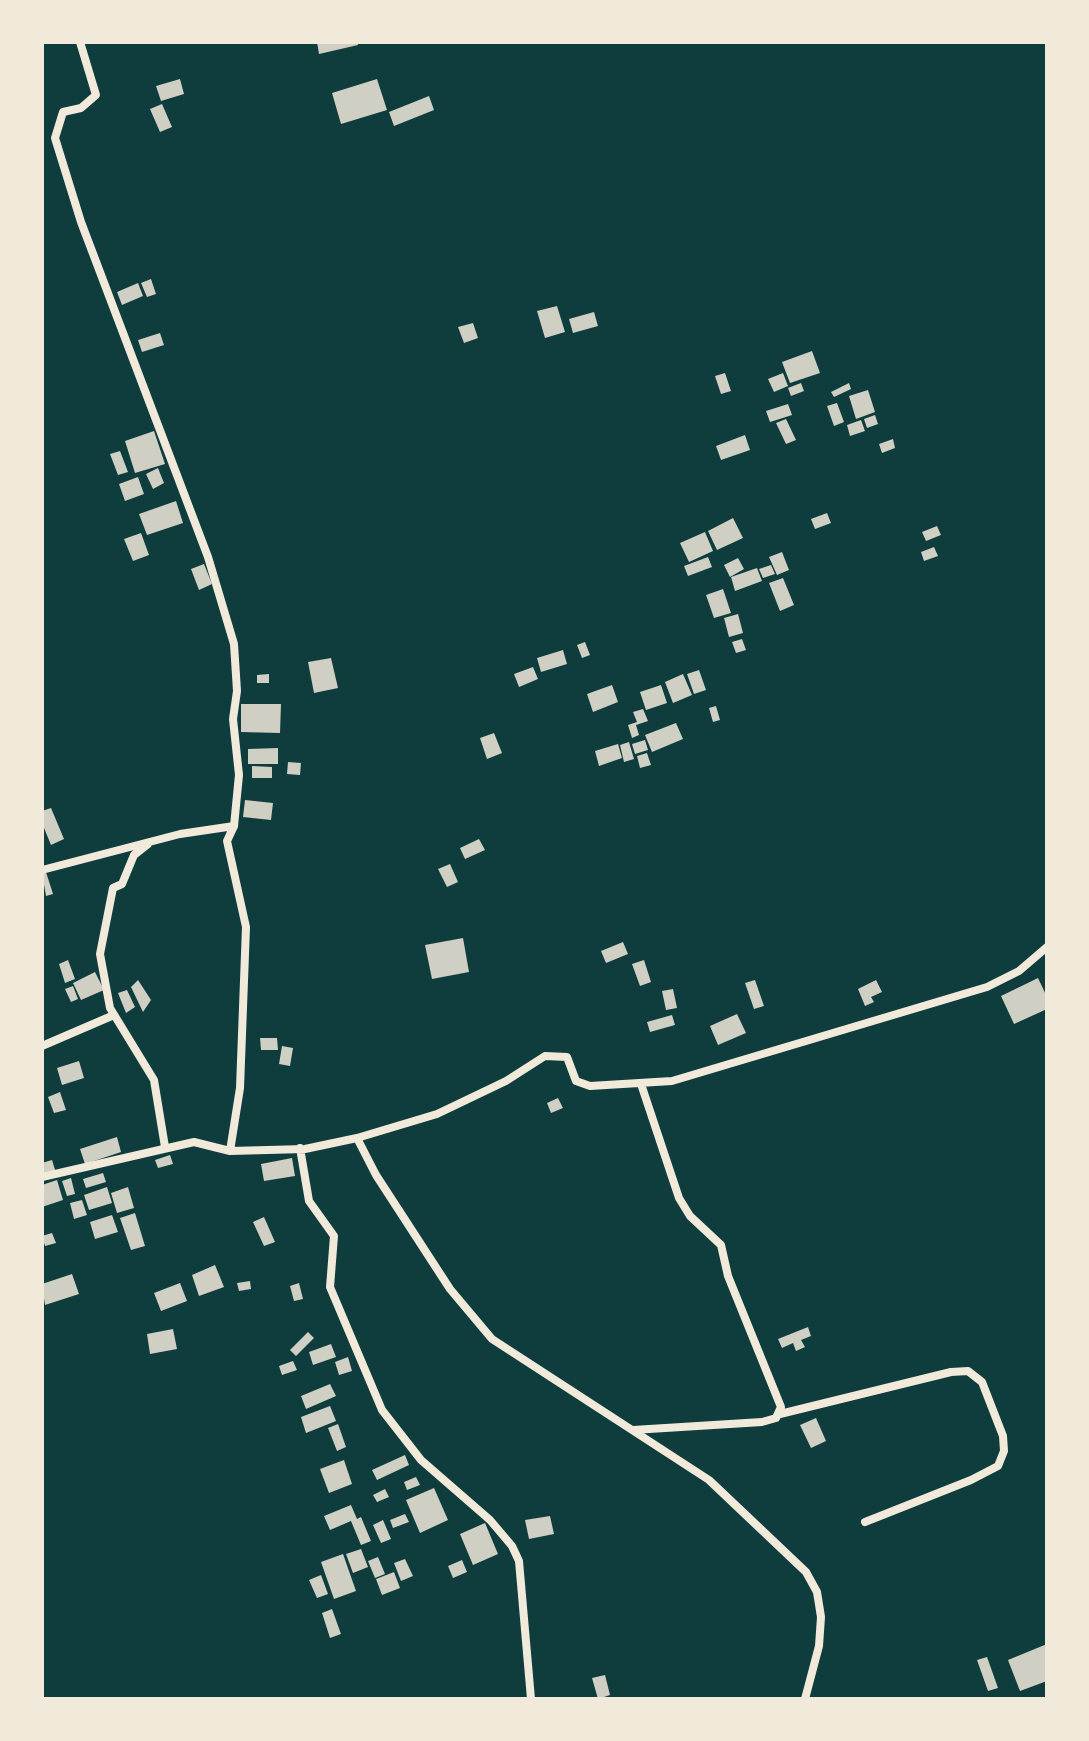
<!DOCTYPE html>
<style>
body{margin:0}
#map{position:relative;width:1089px;height:1741px;overflow:hidden;background:#0f3d3e;font-family:"Nunito Sans",sans-serif}
canvas{display:block}
.frame{position:absolute;inset:0;border:44px solid #f1e9da;pointer-events:none}
</style>
<div id="map">
<canvas width="1089" height="1741"></canvas>
<div class="frame"></div>
</div>
<script>
const c = document.querySelector('canvas').getContext('2d');
c.lineJoin = 'round';
function fill(path, color) { c.fillStyle = color; c.fill(path, 'evenodd'); }
const toPath = rows => new Path2D(rows.map(r => 'M' + r).join(''));
function stroke(path, color, width, dash) { c.strokeStyle = color; c.lineWidth = width; c.lineCap = dash ? 'butt' : 'round'; c.setLineDash(dash || []); c.stroke(path); }
fill(toPath([
 [317,42,357,42,358,45,319,54],
 [180,79,184,94,161,101,156,86],
 [377,79,387,110,341,124,332,93],
 [429,96,434,110,394,126,389,112],
 [162,104,172,127,160,132,150,109],
 [151,279,156,294,147,297,141,283],
 [138,283,143,296,122,305,117,292],
 [557,306,565,332,545,338,537,311],
 [594,312,598,326,573,333,569,319],
 [473,323,478,338,464,343,458,327],
 [160,333,164,345,142,352,138,340],
 [812,351,820,373,790,383,782,362],
 [725,373,731,391,721,394,715,376],
 [783,373,788,386,774,392,768,379],
 [801,383,804,391,791,396,788,388],
 [849,383,851,389,834,397,831,392],
 [868,390,875,412,856,419,849,396],
 [837,403,844,422,834,426,827,406],
 [788,404,792,415,770,422,766,411],
 [875,415,878,424,867,428,864,419],
 [786,419,796,440,786,444,776,423],
 [861,420,865,431,850,436,847,425],
 [154,431,165,464,135,473,125,441],
 [745,435,750,450,721,460,716,446],
 [893,439,895,448,882,453,879,444],
 [120,451,128,472,118,475,110,454],
 [158,468,164,483,153,489,146,474],
 [138,477,144,494,125,501,119,484],
 [176,501,183,523,147,535,139,514],
 [827,513,831,523,815,529,811,519],
 [733,518,743,538,717,550,708,531],
 [937,526,941,535,926,541,922,532],
 [705,532,713,551,689,562,680,543],
 [141,533,149,555,133,561,124,539],
 [934,547,938,556,924,561,921,552],
 [782,552,789,570,777,575,769,557],
 [708,557,712,567,688,576,684,566],
 [738,558,744,569,730,577,724,565],
 [204,564,212,584,199,590,191,569],
 [771,565,775,574,763,578,759,569],
 [757,568,762,581,735,591,731,577],
 [783,578,794,605,780,611,769,583],
 [723,589,731,613,714,618,706,595],
 [738,614,743,633,729,637,724,618],
 [742,639,746,650,736,653,732,642],
 [585,642,590,655,582,658,577,645],
 [563,650,567,664,541,672,537,658],
 [331,658,338,688,314,693,308,662],
 [533,667,538,679,519,687,514,674],
 [699,670,706,690,694,694,687,674],
 [269,674,269,683,257,683,257,675],
 [683,674,692,695,673,703,665,682],
 [612,685,618,702,593,712,587,694],
 [661,685,667,703,646,710,640,692],
 [241,704,281,704,280,733,241,732],
 [716,706,720,720,713,722,709,708],
 [643,709,648,721,636,725,639,735,632,738,628,725,637,722,633,712],
 [676,723,683,739,652,752,645,735],
 [494,733,502,753,487,759,480,738],
 [645,740,648,750,635,754,632,744],
 [629,742,634,759,624,762,620,745],
 [618,744,622,758,599,766,595,751],
 [278,748,278,764,248,764,248,749],
 [647,753,651,765,640,768,637,756],
 [288,762,301,763,300,775,287,774],
 [252,766,272,767,272,778,252,778],
 [245,800,273,803,271,820,243,817],
 [51,808,64,839,51,845,42,823,42,811],
 [479,839,485,850,465,859,460,848],
 [450,864,458,882,447,887,438,869],
 [46,872,53,894,46,896,42,873],
 [463,938,469,972,432,979,425,945],
 [623,942,628,954,606,963,601,951],
 [68,960,75,979,65,983,59,964],
 [644,960,651,982,640,986,632,964],
 [95,972,104,990,81,1000,73,983],
 [1038,978,1047,997,1047,1009,1014,1024,1001,996],
 [138,980,151,1000,143,1012,131,987],
 [755,980,764,1006,754,1009,745,983],
 [876,980,882,992,871,997,874,1002,865,1006,858,989],
 [73,986,78,999,71,1002,65,989],
 [673,989,677,1008,666,1010,662,991],
 [127,990,135,1007,126,1013,118,993],
 [737,1014,746,1033,718,1045,710,1026],
 [672,1015,675,1025,650,1032,647,1022],
 [260,1038,277,1038,278,1050,261,1050],
 [282,1046,293,1048,290,1066,279,1064],
 [79,1061,84,1078,62,1085,57,1068],
 [60,1092,66,1110,54,1113,48,1097],
 [558,1098,563,1108,551,1113,547,1103],
 [117,1137,121,1152,85,1164,80,1149],
 [170,1155,173,1164,158,1168,155,1160],
 [292,1158,295,1176,264,1181,261,1164],
 [52,1160,56,1173,42,1178,42,1163],
 [103,1173,106,1182,86,1188,83,1179],
 [71,1178,75,1194,67,1196,62,1181],
 [57,1180,63,1200,42,1207,42,1185],
 [107,1187,112,1203,89,1210,84,1195],
 [128,1187,134,1208,117,1213,111,1193],
 [82,1200,87,1215,74,1219,70,1203],
 [135,1213,145,1246,131,1250,120,1218],
 [112,1215,118,1232,95,1239,90,1222],
 [264,1217,275,1242,264,1246,253,1222],
 [52,1233,56,1243,45,1246,42,1236],
 [215,1265,224,1287,199,1296,192,1275],
 [72,1274,79,1294,45,1305,42,1284],
 [250,1281,251,1289,239,1291,237,1283],
 [180,1283,187,1301,161,1311,154,1293],
 [299,1283,303,1299,294,1301,290,1286],
 [808,1327,811,1336,801,1340,805,1347,796,1351,793,1343,782,1348,778,1339],
 [173,1329,177,1349,150,1354,147,1334],
 [308,1332,314,1338,296,1356,290,1350],
 [331,1344,336,1357,313,1365,309,1352],
 [348,1357,352,1371,339,1375,335,1362],
 [293,1361,297,1370,282,1375,279,1366],
 [330,1384,336,1396,306,1409,301,1396],
 [330,1406,336,1421,306,1433,301,1417],
 [816,1418,826,1441,811,1448,800,1425],
 [338,1424,346,1447,337,1451,328,1428],
 [405,1455,409,1465,377,1480,372,1470],
 [344,1460,352,1484,329,1493,320,1469],
 [416,1477,420,1485,407,1490,404,1482],
 [434,1488,448,1520,420,1533,406,1500],
 [385,1489,389,1497,377,1502,373,1495],
 [351,1505,357,1519,361,1517,371,1541,361,1545,351,1521,330,1530,324,1516],
 [405,1514,409,1522,393,1528,390,1520],
 [550,1516,554,1534,529,1539,525,1520],
 [383,1520,391,1539,381,1543,373,1525],
 [485,1523,498,1554,473,1565,460,1534],
 [361,1549,368,1567,353,1573,346,1554],
 [343,1554,356,1591,334,1599,321,1562],
 [378,1557,385,1574,375,1578,368,1561],
 [405,1559,413,1576,401,1581,394,1563],
 [462,1560,467,1572,453,1578,448,1566],
 [394,1572,400,1588,382,1595,376,1579],
 [321,1575,328,1594,317,1598,309,1580],
 [332,1609,341,1634,330,1638,322,1613],
 [1047,1644,1047,1681,1020,1691,1008,1660],
 [987,1657,998,1688,988,1691,977,1660],
 [605,1675,610,1695,598,1699,592,1678]
]), '#cfcfc3');
stroke(toPath([
 [80,42,96,95,81,108,63,112,55,138,81,222,208,557,234,644,237,691,233,719,239,775,234,826,227,841,246,927,240,1088,230,1151,305,1149,357,1138,376,1175,450,1289,492,1339,709,1480,806,1572,817,1592,821,1617,819,1646,805,1699],
 [148,844,134,855,122,884,113,888,100,954,110,1008,154,1080,165,1147],
 [42,870,180,834,234,826],
 [42,1046,114,1015],
 [357,1138,437,1114,506,1081,545,1056,567,1057,576,1081,590,1086,672,1081,987,987,1019,971,1047,947],
 [300,1148,309,1201,334,1236,330,1287,382,1410,421,1460,490,1520,512,1546,519,1561,531,1699],
 [42,1177,194,1142,230,1151],
 [780,1414,951,1372,968,1371,982,1382,1003,1436,1004,1451,998,1466,971,1480,865,1522],
 [633,1430,762,1422,776,1418,781,1407,728,1276,721,1245,690,1216,679,1198,641,1084]
]), '#f1e9da', 8);
</script>
